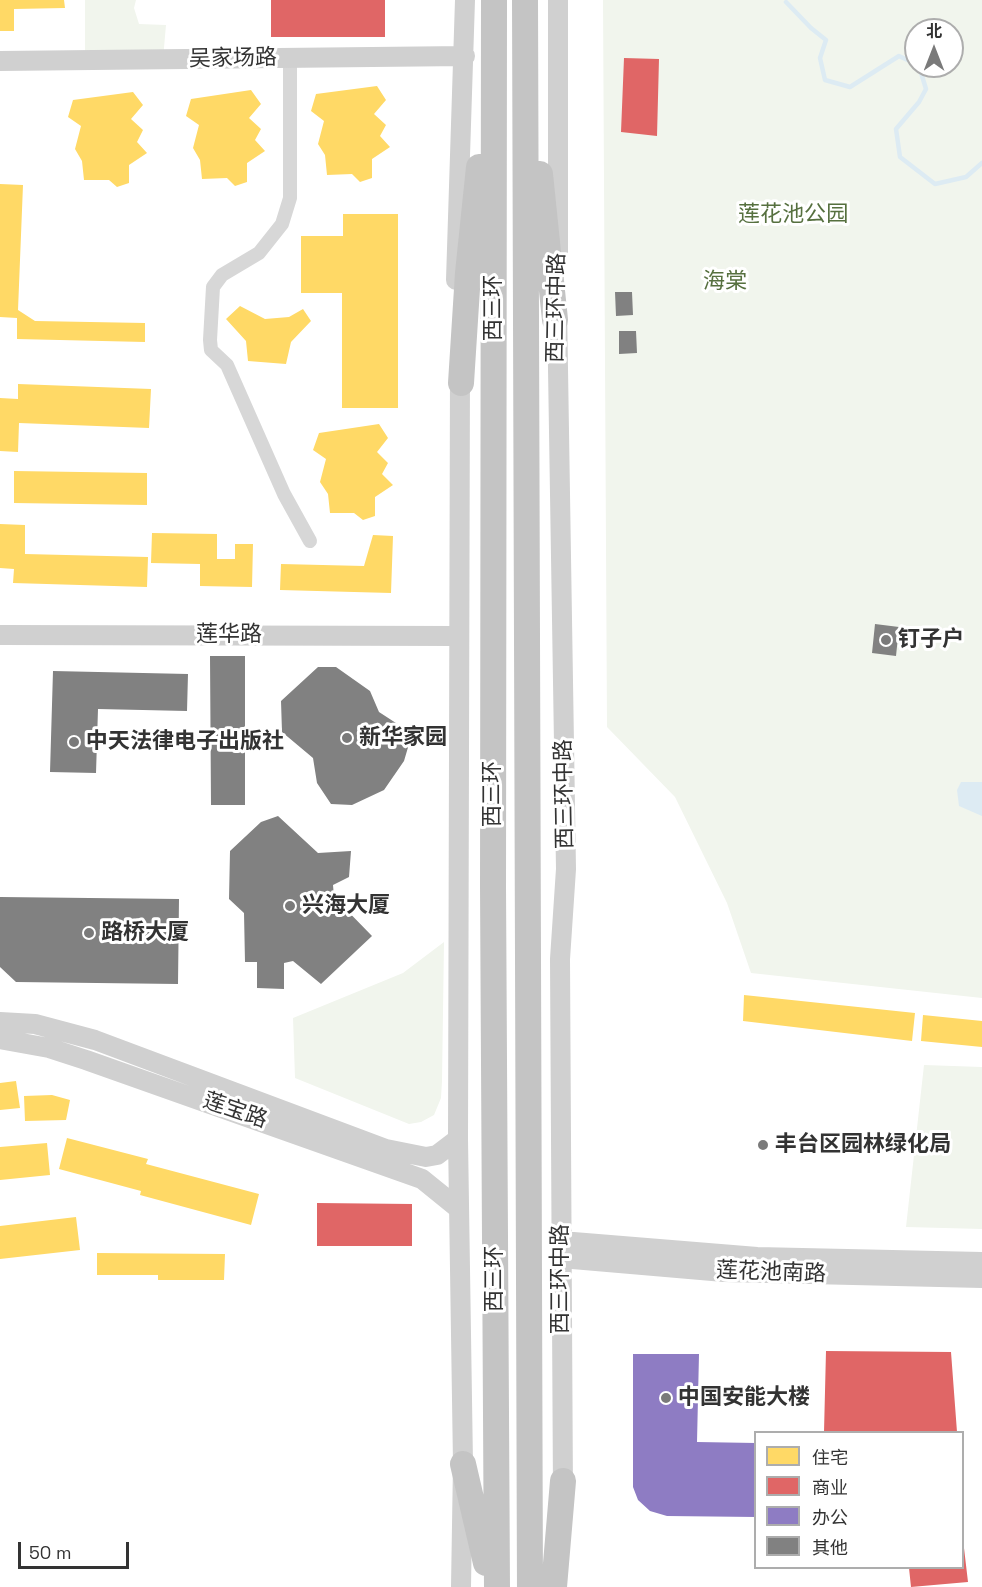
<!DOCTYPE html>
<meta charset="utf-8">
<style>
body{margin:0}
#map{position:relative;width:982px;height:1587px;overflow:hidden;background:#fff;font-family:"Space Grotesk","Noto Sans SC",sans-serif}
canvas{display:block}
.legend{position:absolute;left:754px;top:1431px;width:210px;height:138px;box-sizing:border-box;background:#fff;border:2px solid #adadad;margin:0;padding:8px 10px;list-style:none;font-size:18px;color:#333}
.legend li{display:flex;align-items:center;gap:12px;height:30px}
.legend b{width:30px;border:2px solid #adadad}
.north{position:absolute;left:904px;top:18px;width:60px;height:60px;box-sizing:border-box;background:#fff;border:2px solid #adadad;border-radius:50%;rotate:0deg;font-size:16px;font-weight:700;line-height:24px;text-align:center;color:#333}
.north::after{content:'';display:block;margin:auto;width:21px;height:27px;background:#7a7a7a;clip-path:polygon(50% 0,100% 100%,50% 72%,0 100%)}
.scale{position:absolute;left:18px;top:1542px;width:111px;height:27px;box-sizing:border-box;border:3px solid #333;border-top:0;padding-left:8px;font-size:18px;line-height:21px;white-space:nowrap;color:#333;-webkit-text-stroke:4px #fff;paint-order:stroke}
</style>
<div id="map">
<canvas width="982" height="1587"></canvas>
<ul class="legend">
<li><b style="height:16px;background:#ffd966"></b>住宅</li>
<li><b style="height:16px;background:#e06666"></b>商业</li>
<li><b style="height:16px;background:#8e7cc3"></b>办公</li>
<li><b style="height:16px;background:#818181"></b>其他</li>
</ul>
<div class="north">北</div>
<div class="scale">50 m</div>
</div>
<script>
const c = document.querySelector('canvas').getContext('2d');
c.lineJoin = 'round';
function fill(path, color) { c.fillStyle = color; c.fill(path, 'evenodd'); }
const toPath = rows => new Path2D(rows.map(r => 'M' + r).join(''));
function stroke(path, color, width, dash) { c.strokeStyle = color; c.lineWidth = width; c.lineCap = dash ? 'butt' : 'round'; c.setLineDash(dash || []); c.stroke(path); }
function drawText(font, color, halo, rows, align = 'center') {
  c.font = font + ' "Space Grotesk","Noto Sans SC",sans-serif'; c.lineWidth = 6; c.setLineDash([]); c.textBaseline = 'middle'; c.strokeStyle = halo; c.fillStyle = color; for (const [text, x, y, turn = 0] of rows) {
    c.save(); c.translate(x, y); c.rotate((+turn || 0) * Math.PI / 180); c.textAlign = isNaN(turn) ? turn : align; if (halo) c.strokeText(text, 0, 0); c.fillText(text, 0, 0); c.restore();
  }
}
fill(toPath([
 [85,0,136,0,134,8,139,24,166,25,163,59,85,60],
 [603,0,982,0,982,998,751,973,727,903,675,797,607,727],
 [916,30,952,30,952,66,916,66],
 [444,942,442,1081,441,1098,434,1115,421,1122,409,1124,295,1078,293,1018,403,973],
 [924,1065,982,1067,982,1229,906,1227]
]), '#f1f5ed');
fill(toPath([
 [961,782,982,782,982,816,959,806,957,790]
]), '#ddebf3');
fill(toPath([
 [0,0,64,0,65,8,14,9,14,31,0,31],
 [377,86,386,100,374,114,386,125,380,136,390,147,372,159,372,178,360,182,352,174,327,175,325,155,318,144,324,121,311,111,316,94],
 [251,90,261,104,249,118,261,129,255,140,265,151,247,163,247,182,235,186,227,178,202,179,200,160,193,148,199,125,186,116,191,99],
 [133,92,143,105,131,119,143,130,137,142,147,153,129,165,129,183,117,187,109,180,84,180,82,161,75,149,81,126,68,117,73,100],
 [0,184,23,185,18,310,35,321,145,323,145,342,17,339,17,318,0,317],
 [343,214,398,214,398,408,342,408,342,293,301,293,301,236,343,236],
 [240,306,265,319,289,317,303,309,311,321,291,342,286,364,248,361,246,341,226,319],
 [18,384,151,389,149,428,19,423,18,452,0,451,0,398,18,399],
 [379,424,388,438,377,452,388,463,382,474,393,485,375,497,375,516,363,520,354,513,330,513,328,494,320,482,326,459,313,450,319,433],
 [14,471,147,473,147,505,14,503],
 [0,524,25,525,25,554,148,557,147,587,13,583,14,569,0,568],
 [152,533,217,534,217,559,235,559,235,544,253,544,252,587,200,586,200,564,151,563],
 [373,535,393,536,391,593,280,590,281,564,364,566],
 [744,995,915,1013,912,1041,743,1021],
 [923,1015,982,1021,982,1047,921,1041],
 [16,1081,20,1108,0,1110,0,1083],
 [52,1095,70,1100,66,1120,25,1121,24,1096],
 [67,1138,148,1159,146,1164,259,1194,251,1225,140,1195,141,1191,59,1169],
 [47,1143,50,1175,0,1180,0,1147],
 [76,1217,80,1250,0,1259,0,1226],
 [97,1253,225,1254,224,1280,158,1280,158,1275,97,1275]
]), '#ffd966');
fill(toPath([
 [271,0,385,0,385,37,271,37],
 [624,58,659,59,657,136,621,132],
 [317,1203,412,1204,412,1246,317,1246],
 [826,1351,951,1352,957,1432,824,1432],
 [962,1531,968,1582,911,1587,909,1568,962,1568]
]), '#e06666');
fill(toPath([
 [633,1354,699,1354,697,1442,756,1443,756,1517,667,1516,650,1511,638,1500,633,1487]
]), '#8e7cc3');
stroke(toPath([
 [786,2,811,28,826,40,820,58,825,80,850,87,899,56,916,64],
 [919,66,926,89,919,102,896,129,900,157,935,184,966,177,982,163]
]), '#ddebf3', 4.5);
fill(toPath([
 [615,292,632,292,633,315,616,316],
 [619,331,636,331,637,353,619,354],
 [875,624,899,627,896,656,872,653],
 [210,656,245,656,245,805,211,805],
 [318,667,336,667,370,691,379,712,399,725,409,744,404,761,384,790,352,805,331,804,317,783,313,758,282,732,281,701],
 [53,671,188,674,187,711,98,709,96,773,50,772],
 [278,816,318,853,351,851,349,877,333,885,334,897,372,936,321,984,293,961,284,963,284,989,257,988,257,962,245,962,244,913,229,899,230,851,261,822],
 [0,897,179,899,178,984,16,982,0,967]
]), '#818181');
stroke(toPath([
 [290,58,290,198,282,224,259,253,222,275,213,287,210,340,211,350,227,365,284,494,310,541]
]), '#d7d7d7', 14);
stroke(toPath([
 [0,61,465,56],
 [558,252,558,0],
 [456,280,465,0],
 [557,306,566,869,560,959,563,1494],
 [460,369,458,1139,463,1464,461,1587],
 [0,635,459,636],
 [0,1022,35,1024,95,1040,386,1149,426,1157,437,1155,458,1139],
 [0,1039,49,1048,86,1060,422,1179,459,1209],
 [561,1241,757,1257,982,1262],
 [561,1258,724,1272,982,1278]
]), '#d0d0d0', 20);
stroke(toPath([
 [494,0,493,886,497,1587],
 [525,0,530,1587],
 [540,174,555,320],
 [461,383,468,273,479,167],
 [463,1464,486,1563],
 [554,1587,563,1481]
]), '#c4c4c4', 26);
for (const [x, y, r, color] of [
 [886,640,6,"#7a7a7a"],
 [347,738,6,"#7a7a7a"],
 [74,742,6,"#7a7a7a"],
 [290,906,6,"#7a7a7a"],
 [89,933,6,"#7a7a7a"],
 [763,1145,6,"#7a7a7a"],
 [666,1398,6,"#7a7a7a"]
]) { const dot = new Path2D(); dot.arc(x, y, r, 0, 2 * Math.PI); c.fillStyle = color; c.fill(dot); stroke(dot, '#fff', 2); }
drawText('22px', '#333', '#fff', [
 ["吴家场路",233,59,-1],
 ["西三环",494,308,-90],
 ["西三环中路",557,308,-89],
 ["莲华路",229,635],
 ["西三环",493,794,-90],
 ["西三环中路",565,794,-91],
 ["莲宝路",235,1111,19],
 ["莲花池南路",771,1273,2],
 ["西三环",495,1279,-90],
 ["西三环中路",561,1279,-90]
]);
drawText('22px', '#56703f', '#fff', [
 ["莲花池公园",793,215],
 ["海棠",725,282]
]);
drawText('bold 22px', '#333', '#fff', [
 ["钉子户",898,640],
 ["新华家园",359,738],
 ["中天法律电子出版社",86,742],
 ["兴海大厦",302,906],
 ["路桥大厦",101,933],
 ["丰台区园林绿化局",775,1145],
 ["中国安能大楼",678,1398]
], 'left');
</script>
